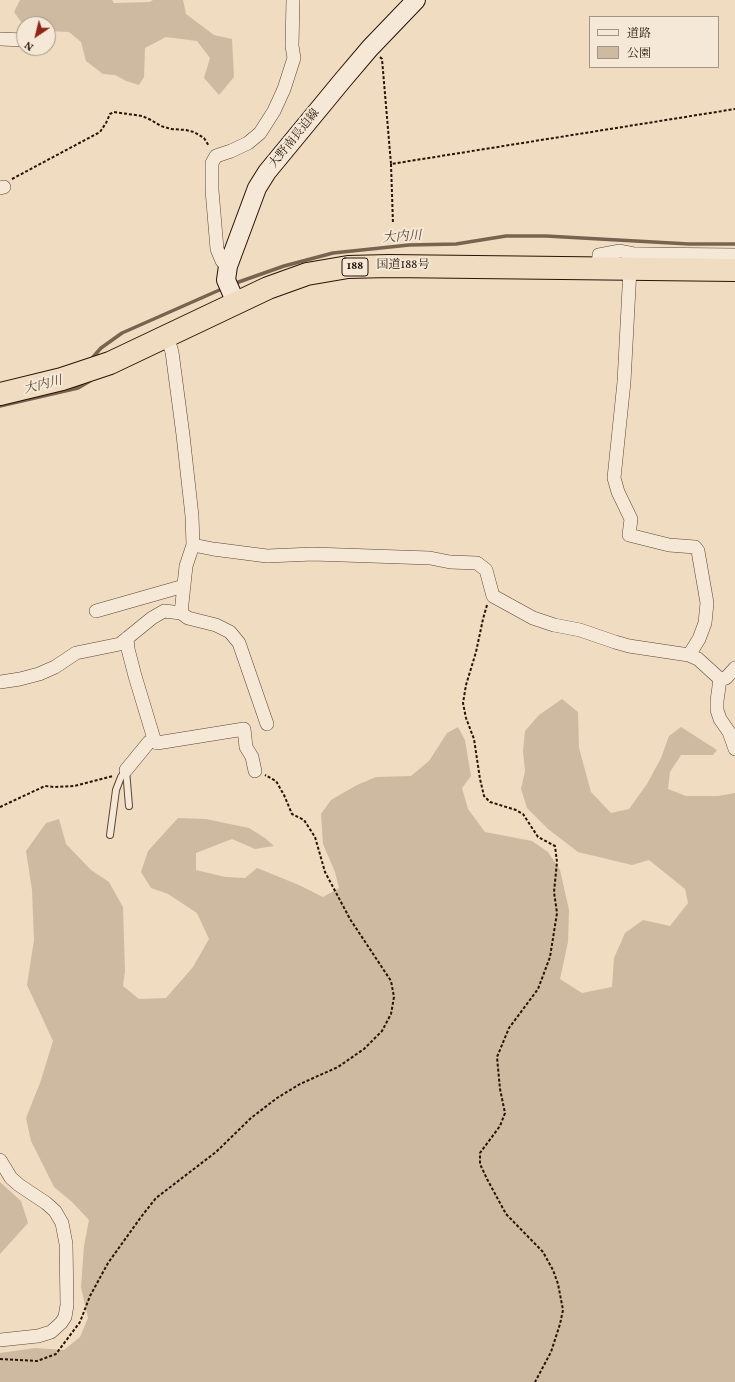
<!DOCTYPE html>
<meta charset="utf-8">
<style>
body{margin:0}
#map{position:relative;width:735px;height:1382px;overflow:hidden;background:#f0dcc0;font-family:Vollkorn,"Noto Serif JP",serif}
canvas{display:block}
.legend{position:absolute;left:589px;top:16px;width:130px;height:52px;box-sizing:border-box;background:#f5e8d6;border:1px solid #a39383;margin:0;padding:5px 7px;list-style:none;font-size:12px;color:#281306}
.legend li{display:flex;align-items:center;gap:8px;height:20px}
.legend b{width:20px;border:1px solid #a39383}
.north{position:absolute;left:16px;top:16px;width:40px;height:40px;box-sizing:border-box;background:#f5e8d6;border:1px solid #a39383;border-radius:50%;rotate:215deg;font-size:11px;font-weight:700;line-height:16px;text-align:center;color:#281306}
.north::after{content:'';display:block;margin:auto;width:14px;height:18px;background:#8f2418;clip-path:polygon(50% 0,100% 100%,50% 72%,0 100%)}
</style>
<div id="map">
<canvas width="735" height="1382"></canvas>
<ul class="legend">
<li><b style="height:5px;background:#f5e8d6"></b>道路</li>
<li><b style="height:11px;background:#cebaa0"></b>公園</li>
</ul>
<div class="north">N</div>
</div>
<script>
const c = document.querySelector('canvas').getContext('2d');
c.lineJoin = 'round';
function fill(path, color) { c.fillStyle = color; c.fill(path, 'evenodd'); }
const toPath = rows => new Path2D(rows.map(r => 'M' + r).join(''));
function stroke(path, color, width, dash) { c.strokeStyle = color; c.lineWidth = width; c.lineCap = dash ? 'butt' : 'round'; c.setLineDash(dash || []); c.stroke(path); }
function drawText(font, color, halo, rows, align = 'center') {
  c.font = font + ' Vollkorn,"Noto Serif JP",serif'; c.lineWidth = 4; c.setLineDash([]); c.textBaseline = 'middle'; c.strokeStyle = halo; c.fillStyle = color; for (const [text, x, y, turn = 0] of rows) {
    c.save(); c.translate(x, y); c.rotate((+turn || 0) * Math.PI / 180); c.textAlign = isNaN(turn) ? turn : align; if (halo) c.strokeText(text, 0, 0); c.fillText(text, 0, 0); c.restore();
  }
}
fill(toPath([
 [20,0,112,0,114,3,150,2,153,0,183,0,186,14,214,35,232,39,234,77,219,95,204,78,210,58,197,41,166,37,145,48,144,77,139,85,126,81,115,75,103,74,86,61,81,42,69,32,48,31,48,24,24,24,24,26,14,12],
 [562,699,578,712,579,748,591,792,611,813,629,809,647,784,661,758,669,736,681,727,717,750,713,755,681,755,670,772,668,789,686,796,718,796,735,793,735,1382,0,1382,0,1353,35,1348,64,1350,80,1337,88,1318,81,1287,84,1246,89,1220,72,1202,54,1187,31,1141,26,1118,40,1083,53,1041,27,985,34,940,32,890,26,851,46,823,59,819,66,844,91,870,109,882,123,907,125,971,123,986,139,999,166,998,193,967,209,939,197,913,168,894,151,888,141,872,148,851,178,818,206,819,249,828,265,838,274,846,255,849,232,839,196,853,196,870,225,877,245,878,257,868,299,885,323,897,339,888,335,872,323,844,321,814,331,800,357,785,376,777,411,776,429,761,447,733,458,727,465,740,471,776,462,788,468,809,485,832,532,841,548,852,560,870,569,910,568,942,560,979,582,993,612,987,614,958,625,933,643,920,670,926,688,903,685,889,649,860,632,865,578,852,548,829,527,808,521,789,525,771,523,751,525,731,539,715],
 [0,1182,21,1201,28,1223,0,1254]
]), '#cebaa0');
stroke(toPath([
 [233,284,284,266,333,253,409,245,456,244,506,236,546,236,689,244,735,244],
 [93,357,101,348,122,333,224,288],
 [0,406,78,388,90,381]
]), '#776350', 3.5);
const lane = toPath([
 [126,770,129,806],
 [110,835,116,790,121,777,126,770]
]);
const street = toPath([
 [0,39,24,40],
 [0,188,4,187],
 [228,266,222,261,217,249,212,190,212,163,216,156,231,151,248,143,260,133,274,111,284,89,294,58,292,46,293,0],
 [598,268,599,255,620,251,635,254,735,255],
 [630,269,624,382,614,478,618,492,631,519,629,535,669,545,695,547,698,551,707,603,705,623,699,639,689,655],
 [167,336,172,352,183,435,192,516,193,545,186,566,181,613],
 [193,545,213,549,267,556,313,554,430,558,450,562,477,563,486,570,493,596,533,618,554,625,580,630,615,642,629,646,689,655,698,659,720,679,726,678,735,668],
 [96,611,184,586],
 [127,638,128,649,135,676,154,739,157,743,244,729,246,747,252,757,255,771],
 [720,679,717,701,717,710,720,719,729,732,735,749],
 [0,682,20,679,39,674,55,667,76,653,120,644,152,618,164,611,181,613,188,618,216,625,230,632,239,643,267,724],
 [126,770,149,742,154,739],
 [0,1160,11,1178,19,1185,46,1203,55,1211,62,1223,66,1244,67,1305,65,1317,61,1323,51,1332,38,1336,0,1340]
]);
const secondary = toPath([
 [236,303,226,280,228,266,257,188,267,172,342,81,370,48,416,0]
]);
const highway = toPath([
 [0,394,62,379,110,363,268,288,307,274,348,267,389,266,735,270]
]);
stroke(lane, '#5a4534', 8);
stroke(street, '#5a4534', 14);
stroke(secondary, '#281306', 20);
stroke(highway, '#281306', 24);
stroke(toPath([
 [380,57,382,59,391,164,735,109],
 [391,164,393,224],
 [12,179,100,132,106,123,110,114,114,112,142,116,151,120,161,126,171,129,186,130,194,132,204,138,209,146],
 [487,605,483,619,476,652,466,685,463,703,466,718,474,739,480,779,484,796,490,802,516,810,523,814,538,837,555,846,557,862,554,892,557,913,550,957,538,989,509,1028,497,1057,500,1089,505,1113,500,1126,480,1153,480,1164,487,1179,506,1214,543,1252,553,1270,558,1284,563,1310,560,1324,551,1352,535,1382],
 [0,807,45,786,54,787,74,786,113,776],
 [0,1359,37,1361,56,1354,80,1322,90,1296,108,1263,141,1217,156,1198,216,1152,251,1118,277,1098,300,1084,338,1067,364,1049,382,1031,391,1014,394,997,391,981,350,919,325,872,315,837,304,820,292,814,284,795,276,781,265,775]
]), '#281306', 2, [3, 2]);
stroke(lane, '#f5e8d6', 6);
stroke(street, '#f5e8d6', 13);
stroke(secondary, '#f5e8d6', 18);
stroke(highway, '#f0dcc0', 22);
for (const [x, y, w] of [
 [355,267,26]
]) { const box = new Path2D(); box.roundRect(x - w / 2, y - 9, w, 18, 3); c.fillStyle = '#f5e8d6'; c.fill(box); stroke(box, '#281306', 1); }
drawText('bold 11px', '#281306', null, [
 ["188",355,267]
]);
drawText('12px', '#281306', '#f5e8d6', [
 ["大野南長迫線",295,139,-51],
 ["国道188号",403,266]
]);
drawText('italic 13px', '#5d4837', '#f5e8d6', [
 ["大内川",402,238,-4],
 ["大内川",43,386,-14]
]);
</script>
